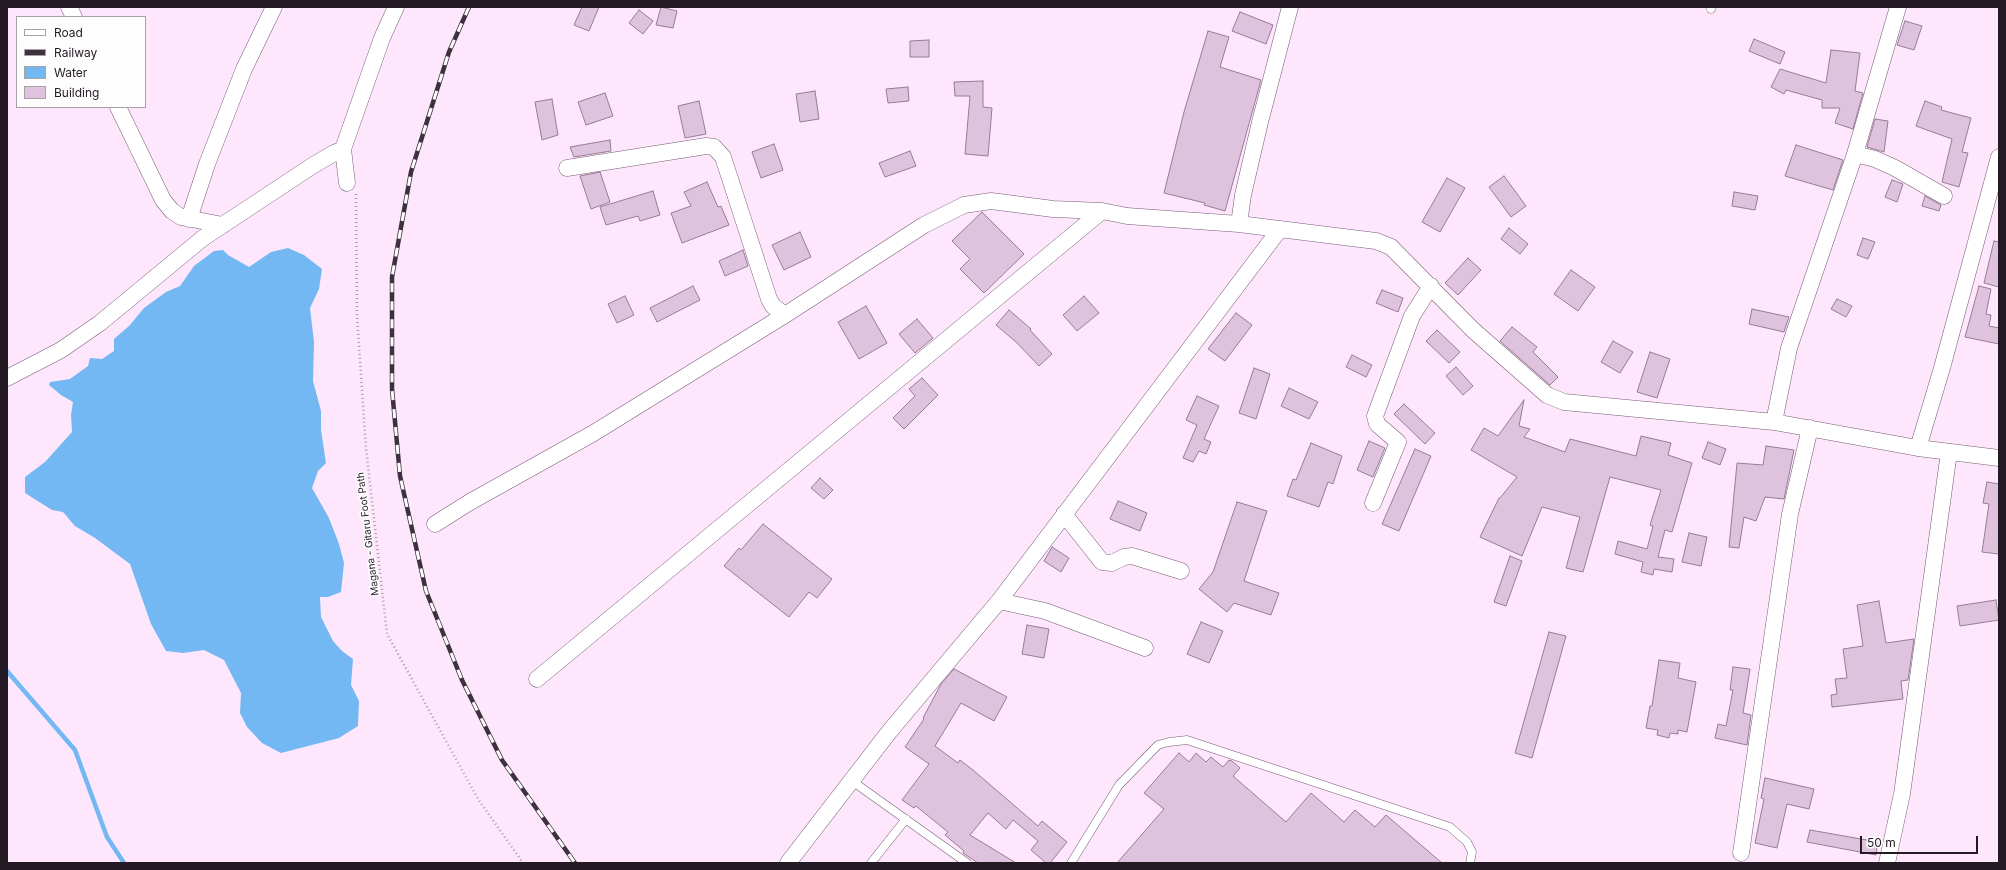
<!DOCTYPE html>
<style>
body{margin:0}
#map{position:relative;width:2006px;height:870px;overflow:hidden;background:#fee7fd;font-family:Inter,sans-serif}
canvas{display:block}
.frame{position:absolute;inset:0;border:8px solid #241a24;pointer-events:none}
.legend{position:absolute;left:16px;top:16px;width:130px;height:92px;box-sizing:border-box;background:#fdfdfd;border:1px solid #a6a2a6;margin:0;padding:5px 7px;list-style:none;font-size:12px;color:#241a24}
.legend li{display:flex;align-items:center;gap:8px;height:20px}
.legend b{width:20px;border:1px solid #a6a2a6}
.scale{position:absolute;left:1860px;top:836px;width:118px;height:18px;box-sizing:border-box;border:2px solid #241a24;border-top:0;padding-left:5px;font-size:12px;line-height:14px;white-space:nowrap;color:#241a24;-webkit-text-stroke:3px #fdfdfd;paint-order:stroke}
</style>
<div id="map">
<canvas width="2006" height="870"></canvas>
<div class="frame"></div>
<ul class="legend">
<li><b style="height:5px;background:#fff"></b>Road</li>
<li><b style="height:5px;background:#3c313c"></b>Railway</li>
<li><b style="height:11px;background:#74b8f3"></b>Water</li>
<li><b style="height:11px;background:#dfc3de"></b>Building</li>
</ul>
<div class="scale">50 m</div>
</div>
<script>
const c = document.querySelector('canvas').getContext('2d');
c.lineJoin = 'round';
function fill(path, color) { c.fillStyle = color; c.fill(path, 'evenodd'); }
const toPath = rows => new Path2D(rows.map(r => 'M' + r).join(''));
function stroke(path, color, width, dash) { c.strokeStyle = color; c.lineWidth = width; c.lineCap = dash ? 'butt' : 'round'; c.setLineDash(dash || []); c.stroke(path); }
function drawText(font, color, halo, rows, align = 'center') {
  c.font = font + ' Inter,sans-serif'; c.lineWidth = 3.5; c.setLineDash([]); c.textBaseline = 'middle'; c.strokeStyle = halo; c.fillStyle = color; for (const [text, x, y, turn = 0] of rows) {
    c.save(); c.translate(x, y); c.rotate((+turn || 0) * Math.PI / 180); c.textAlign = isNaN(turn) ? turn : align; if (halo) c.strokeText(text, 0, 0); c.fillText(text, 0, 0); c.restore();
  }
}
fill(toPath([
 [288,248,304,255,322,269,319,289,310,308,314,342,313,381,321,411,321,430,326,463,318,471,312,488,329,518,339,544,344,563,341,592,328,597,320,597,321,617,333,641,342,651,353,659,351,685,359,701,358,726,339,738,281,753,262,743,247,727,240,713,241,693,224,660,204,650,183,653,166,651,151,624,130,564,95,538,75,526,63,512,52,510,25,493,25,477,45,462,72,432,71,415,73,402,61,395,49,385,50,382,70,379,88,366,90,358,102,359,114,351,114,339,129,326,144,308,166,292,180,286,194,266,214,251,223,250,228,255,249,267,271,252]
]), '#74b8f3');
stroke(toPath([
 [7,671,75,750,107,837,124,863]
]), '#74b8f3', 4.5);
const building = toPath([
 [582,7,599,7,589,31,574,25,582,7],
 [661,7,677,11,673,28,656,25,661,7],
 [639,10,653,21,643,34,629,23,639,10],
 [1240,12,1273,25,1266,44,1232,31,1240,12],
 [1905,21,1922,26,1914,50,1897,45,1905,21],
 [1208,31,1229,37,1220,67,1261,80,1225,211,1204,205,1205,203,1164,193,1184,112,1208,31],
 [1754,39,1785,52,1780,64,1749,51,1754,39],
 [929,40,929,57,910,57,910,41,929,40],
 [1831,50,1860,53,1855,91,1863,93,1853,129,1835,123,1840,108,1822,108,1822,100,1786,90,1784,94,1771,87,1780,69,1826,83,1831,50],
 [983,81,983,107,992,108,988,156,965,154,970,96,955,96,954,82,983,81],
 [908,87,909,101,888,103,886,89,908,87],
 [815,91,819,119,800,122,796,94,815,91],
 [605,93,613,116,586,125,578,102,605,93],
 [552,99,558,135,542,140,535,102,552,99],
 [699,101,706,134,685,138,678,106,699,101],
 [1925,101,1942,107,1941,110,1971,118,1962,152,1968,153,1959,187,1942,182,1952,139,1916,126,1925,101],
 [1875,119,1888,121,1884,152,1867,147,1875,119],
 [610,140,611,151,574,157,570,147,610,140],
 [774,144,783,170,761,178,752,152,774,144],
 [1796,145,1843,160,1833,190,1785,176,1796,145],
 [910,151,916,166,885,177,879,163,910,151],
 [600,172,610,202,591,209,580,176,600,172],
 [1504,176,1526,206,1511,217,1489,187,1504,176],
 [1447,178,1465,188,1440,232,1422,222,1447,178],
 [1892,180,1903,184,1897,202,1885,197,1892,180],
 [707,182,718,207,721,206,729,225,682,243,671,213,691,206,684,192,707,182],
 [653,191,660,215,640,221,638,216,606,225,600,207,653,191],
 [1734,192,1758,196,1755,210,1732,206,1734,192],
 [1925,196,1941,205,1939,211,1922,206,1925,196],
 [982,212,1024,254,984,293,960,269,970,259,952,241,982,212],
 [1509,228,1528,244,1520,254,1501,239,1509,228],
 [800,232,811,257,784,270,772,245,800,232],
 [1863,238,1875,242,1868,259,1857,255,1863,238],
 [1994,241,1999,242,1999,287,1984,283,1994,241],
 [743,250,748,266,725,276,719,261,743,250],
 [1468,258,1481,270,1458,295,1445,283,1468,258],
 [1571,270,1595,287,1578,311,1554,294,1571,270],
 [693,286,700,300,657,322,650,308,693,286],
 [1979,286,1991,289,1986,314,1991,315,1989,326,1999,328,1999,344,1965,337,1979,286],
 [1382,290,1403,298,1398,312,1376,303,1382,290],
 [625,296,634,315,617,323,608,304,625,296],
 [1084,296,1099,313,1077,331,1063,315,1084,296],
 [1837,299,1852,306,1846,317,1831,309,1837,299],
 [866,306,887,343,859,359,838,322,866,306],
 [1752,309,1789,317,1784,332,1749,324,1752,309],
 [1009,310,1031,329,1030,330,1052,354,1039,366,1016,342,996,325,1009,310],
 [1236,313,1252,325,1225,361,1208,349,1236,313],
 [917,319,933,338,915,353,899,334,917,319],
 [1512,327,1537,347,1533,352,1558,377,1550,385,1500,341,1512,327],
 [1437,330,1460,352,1449,363,1426,341,1437,330],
 [1613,341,1633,352,1620,373,1601,362,1613,341],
 [1650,352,1670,359,1657,398,1637,392,1650,352],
 [1352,355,1372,365,1366,377,1346,367,1352,355],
 [1456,367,1473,386,1463,395,1446,376,1456,367],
 [1254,368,1270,374,1256,419,1239,413,1254,368],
 [922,378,938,395,904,429,893,418,915,396,909,389,922,378],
 [1289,388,1318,402,1309,419,1281,406,1289,388],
 [1197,396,1219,406,1204,439,1211,442,1206,454,1199,451,1193,462,1183,458,1197,425,1186,420,1197,396],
 [1524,400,1519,426,1530,429,1524,437,1565,452,1570,439,1636,456,1641,436,1671,443,1668,455,1692,463,1672,532,1665,530,1658,557,1674,559,1672,572,1654,569,1653,575,1641,572,1643,562,1615,554,1618,541,1647,549,1653,526,1650,525,1661,490,1610,477,1583,572,1566,568,1580,517,1542,507,1522,556,1480,537,1499,498,1500,498,1517,477,1471,450,1484,428,1498,436,1524,400],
 [1404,404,1435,433,1425,444,1394,414,1404,404],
 [1369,441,1385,448,1373,477,1357,470,1369,441],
 [1708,442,1726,449,1720,465,1702,458,1708,442],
 [1311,443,1342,456,1333,484,1328,482,1319,507,1287,496,1293,479,1296,480,1311,443],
 [1766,446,1794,450,1784,499,1765,497,1756,521,1744,517,1739,548,1729,547,1737,463,1763,465,1766,446],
 [1415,449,1431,456,1399,531,1382,524,1415,449],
 [820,478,833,490,824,499,811,488,820,478],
 [1987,482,1999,484,1999,554,1982,552,1989,504,1983,503,1987,482],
 [1118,501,1147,513,1140,531,1110,519,1118,501],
 [1237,502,1267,511,1244,581,1279,593,1271,615,1234,603,1227,612,1199,589,1213,572,1237,502],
 [763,524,832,579,817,598,809,592,789,617,724,566,739,548,741,550,763,524],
 [1689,533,1707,537,1701,566,1682,562,1689,533],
 [1052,547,1069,558,1061,572,1044,561,1052,547],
 [1510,556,1522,561,1506,606,1494,602,1510,556],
 [1996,600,1999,620,1960,626,1957,606,1996,600],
 [1879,601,1886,643,1914,639,1908,680,1901,681,1903,699,1832,707,1831,695,1837,694,1835,679,1847,678,1843,649,1863,646,1857,605,1879,601],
 [1201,622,1223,631,1209,663,1187,654,1201,622],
 [1027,625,1049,629,1044,658,1022,654,1027,625],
 [1549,632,1566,636,1532,758,1515,753,1549,632],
 [1659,660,1680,663,1678,678,1696,682,1687,732,1678,730,1678,734,1670,733,1669,738,1657,735,1658,730,1646,728,1650,706,1652,706,1659,660],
 [1733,667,1750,669,1743,713,1751,715,1747,745,1715,738,1718,724,1726,726,1733,690,1730,690,1733,667],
 [954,669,1007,697,994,721,961,703,935,746,958,763,960,760,973,770,1038,826,1042,821,1067,842,1050,863,1046,863,1031,850,1038,841,1013,820,1006,829,988,813,970,835,1016,863,978,863,963,853,964,851,945,835,948,832,916,806,914,808,902,800,929,764,905,747,924,719,923,718,941,684,954,669],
 [1179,753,1189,762,1196,753,1206,762,1211,757,1223,767,1229,760,1232,761,1240,768,1233,776,1286,822,1311,793,1344,822,1355,810,1375,827,1386,815,1442,863,1117,863,1164,809,1144,793,1179,753],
 [1765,778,1814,789,1809,809,1787,804,1777,848,1755,843,1764,799,1761,798,1765,778],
 [1810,830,1878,842,1876,855,1807,842,1810,830]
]);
fill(building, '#dfc3de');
stroke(building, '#967c95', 1);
const service = toPath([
 [1711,9,1712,7],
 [852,781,967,863],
 [871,863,906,819],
 [1071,863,1119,785,1158,745,1169,742,1187,740,1450,827,1467,842,1472,852,1470,863]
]);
const minor = toPath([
 [69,7,74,17],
 [118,107,163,200,172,211,181,217,223,225],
 [1855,154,1875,159,1895,168,1944,196],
 [567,168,706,146,714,147,723,157,769,299,773,306,785,315],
 [347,183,343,149,382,38,396,7],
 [189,219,207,164,244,69,274,7],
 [1239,224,1243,195,1260,122,1290,7],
 [7,378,61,350,100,323,203,238,312,166,334,153,343,149],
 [1774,422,1789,348,1855,154,1898,7],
 [1918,448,1942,368,1999,157],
 [1373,503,1398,442,1377,424,1375,416,1412,316,1431,286],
 [1064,514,1102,562,1112,563,1124,557,1132,556,1181,571],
 [435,524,470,502,592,434,785,315,924,225,964,205,991,201,1053,209,1102,211,1127,216,1239,224,1376,241,1391,247,1473,330,1547,395,1564,402,1774,422,1918,448,1999,458],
 [999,601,1045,611,1145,648],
 [537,679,1102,211],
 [1741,853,1790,514,1810,428],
 [788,863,889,732,999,601,1280,229],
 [1887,863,1902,794,1949,452]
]);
stroke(service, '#755c74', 9);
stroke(minor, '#755c74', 17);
stroke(toPath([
 [356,194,357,316,366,448,387,634,478,799,523,863]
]), '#aa98a9', 2.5, [1, 3]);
stroke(service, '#fff', 8);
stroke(minor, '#fff', 16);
const rail = toPath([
 [469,7,449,52,411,172,392,277,392,389,400,476,426,591,462,680,502,760,575,863]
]);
stroke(rail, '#3c313c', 4.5);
stroke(rail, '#fdfdfd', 3, [9]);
drawText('10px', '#241a24', '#fdfdfd', [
 ["Magana - Gitaru Foot Path",368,534,-97]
]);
</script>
